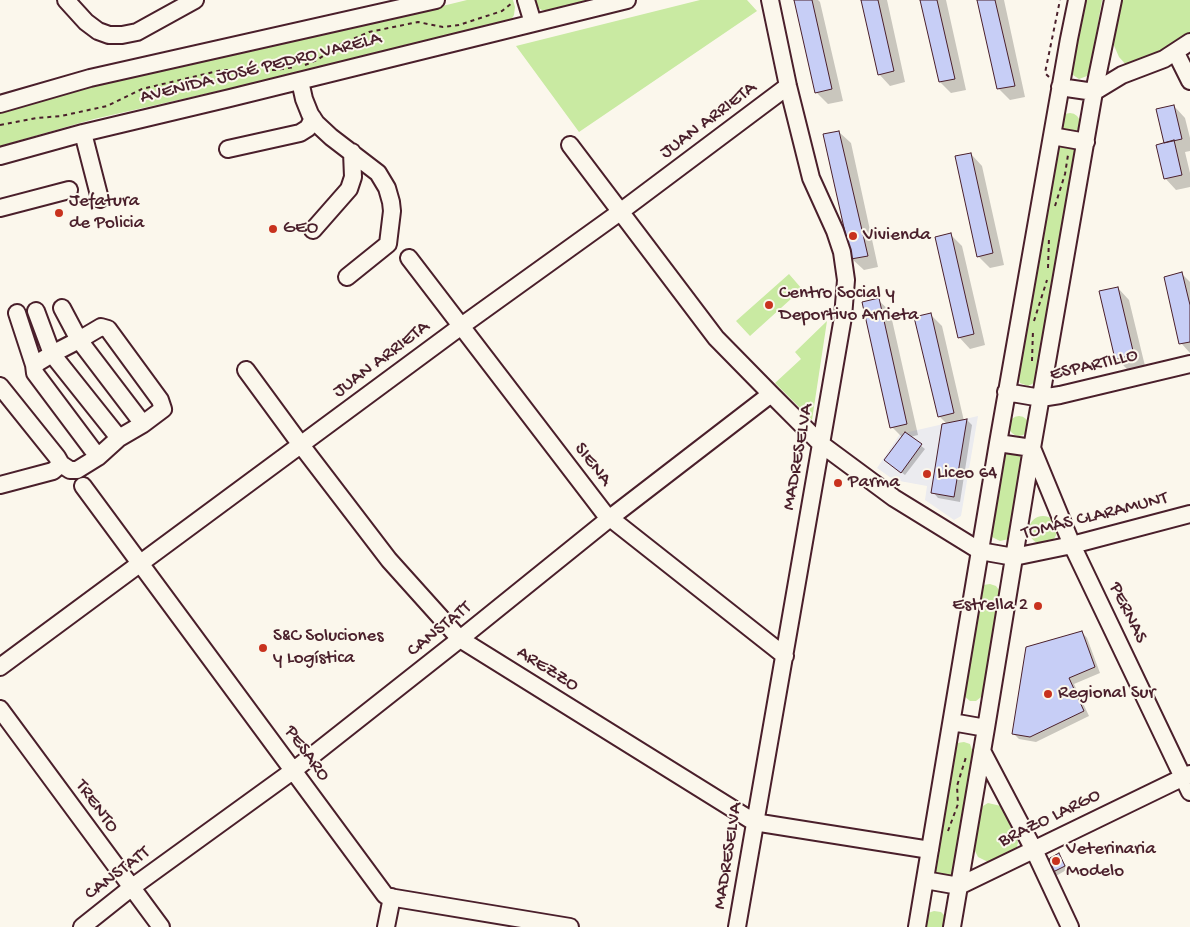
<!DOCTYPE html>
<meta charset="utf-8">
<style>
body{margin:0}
canvas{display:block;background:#fbf7ec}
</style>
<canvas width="1190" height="927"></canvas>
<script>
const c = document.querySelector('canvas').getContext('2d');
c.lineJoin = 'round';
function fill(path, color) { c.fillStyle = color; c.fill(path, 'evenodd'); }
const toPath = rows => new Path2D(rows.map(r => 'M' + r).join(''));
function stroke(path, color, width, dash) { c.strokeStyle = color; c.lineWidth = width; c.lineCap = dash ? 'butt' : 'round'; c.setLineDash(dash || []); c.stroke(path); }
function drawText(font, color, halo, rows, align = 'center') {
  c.font = font + ' "Gochi Hand",sans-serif'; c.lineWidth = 4; c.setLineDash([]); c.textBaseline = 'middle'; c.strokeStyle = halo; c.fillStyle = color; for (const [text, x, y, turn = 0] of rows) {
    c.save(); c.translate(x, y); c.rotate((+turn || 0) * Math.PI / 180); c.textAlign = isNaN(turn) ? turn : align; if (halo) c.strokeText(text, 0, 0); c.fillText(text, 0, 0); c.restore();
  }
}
fill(toPath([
 [978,416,961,516,954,520,925,500,927,486,894,480,877,468,900,434]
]), '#ebebef');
fill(toPath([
 [467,0,513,0,515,7,514,15,511,20,507,23,404,49,94,119,0,146,0,112,93,86,377,22],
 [533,0,593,0,549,11,542,10,536,7],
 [700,0,747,0,757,11,579,132,516,46],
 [1082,0,1102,0,1090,70,1087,76,1079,79,1070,73],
 [1119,0,1190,0,1190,37,1173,48,1129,68,1119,57,1112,41],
 '1060 123a10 10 0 1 1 20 0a10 10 0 1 1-20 0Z',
 [1061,146,1071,147,1075,151,1075,155,1036,380,1034,383,1028,386,1020,383,1018,375,1058,148],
 [789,274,802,289,750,336,736,321],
 [827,321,812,420,775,383,801,359,795,352],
 '1009 426a10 10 0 1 1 20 0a10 10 0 1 1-20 0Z',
 [1011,453,1019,454,1022,458,1011,533,1009,539,1000,541,992,537,990,534,1004,457,1007,454],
 '1029 530a14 14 0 1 1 28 0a14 14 0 1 1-28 0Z',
 [990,584,996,586,999,590,1000,595,983,692,981,697,976,701,970,701,964,696,981,590,983,585],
 [964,742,970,744,973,753,954,868,952,875,946,879,936,875,933,870,953,749,957,743],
 [988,803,1001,806,1018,842,1016,852,993,863,988,862,978,857,974,849,979,815,983,806],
 [934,911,941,912,945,916,944,927,924,927,928,913]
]), '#c9eaa2');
fill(toPath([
 [796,0,818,0,820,2,843,101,828,104,816,92],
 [862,0,887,0,905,82,890,86,879,74],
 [921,0,946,0,966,90,951,93,940,82],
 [979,0,1004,0,1025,97,1010,100,999,89],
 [1174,106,1185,118,1190,138,1190,151,1185,152,1190,173,1190,187,1176,190,1165,178,1166,144],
 [839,132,851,143,878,267,864,270,852,259],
 [971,154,982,166,1004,265,990,268,978,256],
 [950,234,962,246,985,345,970,349,959,337],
 [1182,274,1190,282,1190,353,1181,343],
 [1118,288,1129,300,1145,366,1128,370,1116,358],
 [878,300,890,311,918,435,910,437,925,449,905,475,889,463,902,437,892,427],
 [930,314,942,326,964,421,967,420,972,425,960,502,938,498,933,492,947,424,939,416],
 [1082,632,1087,638,1100,673,1074,684,1089,716,1036,742,1019,739,1013,733],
 [1059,855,1068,869,1056,876,1052,872]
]), '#0003');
const building = toPath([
 [794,0,812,0,832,89,815,93,794,0],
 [861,0,878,0,894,71,878,75,861,0],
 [920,0,937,0,955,79,939,82,920,0],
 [977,0,995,0,1015,86,997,89,977,0],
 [1174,105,1182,139,1164,143,1156,109,1174,105],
 [839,131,868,256,851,259,823,134,839,131],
 [1174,140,1182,175,1164,179,1156,145,1174,140],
 [971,153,993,253,977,257,955,156,971,153],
 [951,233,974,334,958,338,935,237,951,233],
 [1182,272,1190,305,1190,342,1179,344,1164,277,1182,272],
 [1118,287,1134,355,1115,359,1099,291,1118,287],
 [879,298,907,424,890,428,862,302,879,298],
 [931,313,954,413,938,417,914,317,931,313],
 [967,419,954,497,931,493,942,424,967,419],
 [905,432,922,444,901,473,884,460,905,432],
 [1082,631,1095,667,1069,678,1084,711,1030,737,1012,734,1026,647,1082,631],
 [1059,853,1065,866,1051,873,1047,865,1050,858,1059,853]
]);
fill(building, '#c7cef6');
stroke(building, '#4a1f2b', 1);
const minor = toPath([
 [66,0,86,22,98,31,109,35,122,35,137,32,195,0],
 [526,0,533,23],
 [1176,53,1190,81],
 [300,81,304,99,310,114,316,123,331,137,378,173,387,188,391,202,392,211,388,244,347,277],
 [1060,87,1094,92,1122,75,1164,59,1190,42],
 [0,104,90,78,436,0],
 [83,133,100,199],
 [1052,136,1086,142],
 [570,145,716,338,771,394,821,444,894,498,980,551,1014,557,1072,545,1190,514],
 [228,149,300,133,308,128,313,118],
 [0,156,83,133,230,98,627,0],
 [0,208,69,190],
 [313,230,349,189,353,177,352,152],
 [409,258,605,514,785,656],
 [36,311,52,354,79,340,143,424],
 [17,313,34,365],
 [246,370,301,445,389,560,460,639,754,822,930,850],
 [0,386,57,457,61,464,70,470,77,470,98,457,119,438,143,424,163,409,160,400,108,329,101,327,79,340,62,308],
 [1006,392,1041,398,1060,395,1190,364],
 [998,443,1032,448,1072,545,1190,792],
 [98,457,35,373,34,365,52,354,119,438],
 [0,485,53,471,61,464],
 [83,486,385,895,389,897,570,927],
 [0,667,460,327,620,212,788,86],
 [0,709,161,927],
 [952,722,986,728],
 [982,751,1034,850,1070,927],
 [925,880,959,886,1190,774],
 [82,927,131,888,294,770,460,639,610,518,771,394],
 [386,927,392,897],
 [737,927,821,444,843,317,846,280,842,252,835,231,811,178,788,86,770,0],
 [917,927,998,443,1069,39,1077,0],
 [952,927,986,728,1032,448,1094,92,1113,0]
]);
stroke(minor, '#4a1f2b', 20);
stroke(toPath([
 [305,65,317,60,339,45,369,32,418,22,443,27,459,25,502,11,512,3],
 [1049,77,1045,73,1060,0],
 [0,125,37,118,61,116,107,106,142,89,222,70,276,70,295,67],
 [1055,206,1065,174,1068,155],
 [1048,268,1049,238],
 [1034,321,1047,280],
 [1032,361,1033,330],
 [948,831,958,804,957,786,966,757]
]), '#4a1f2b', 2, [4, 4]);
stroke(minor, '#fbf7ec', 16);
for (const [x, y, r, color] of [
 [59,213,5,"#c8321e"],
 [273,229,5,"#c8321e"],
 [853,236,5,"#c8321e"],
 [769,305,5,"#c8321e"],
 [927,474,5,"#c8321e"],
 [838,483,5,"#c8321e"],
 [1038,606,5,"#c8321e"],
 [263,648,5,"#c8321e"],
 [1048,694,5,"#c8321e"],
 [1056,861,5,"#c8321e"]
]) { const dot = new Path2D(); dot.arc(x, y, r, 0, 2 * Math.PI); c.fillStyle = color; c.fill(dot); stroke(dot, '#fbf7ec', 2); }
drawText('19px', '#4a1f2b', '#fbf7ec', [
 ["AVENIDA JOSÉ PEDRO VARELA",261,69,-14],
 ["JUAN ARRIETA",709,121,-37],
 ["JUAN ARRIETA",382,360,-37],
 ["ESPARTILLO",1094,366,-13],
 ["MADRESELVA",799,457,-80],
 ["SIENA",592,465,52],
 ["TOMÁS CLARAMUNT",1095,517,-14],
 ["PERNAS",1127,613,64],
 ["CANSTATT",440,630,-39],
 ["AREZZO",547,670,32],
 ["PESARO",306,754,54],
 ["TRENTO",96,807,54],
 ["BRAZO LARGO",1050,819,-26],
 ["MADRESELVA",729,856,-81],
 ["CANSTATT",118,874,-37]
]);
drawText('19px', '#4a1f2b', '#fbf7ec', [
 ["Jefatura",69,202],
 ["de Policia",69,224],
 ["GEO",283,229],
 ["Vivienda",863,236],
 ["Centro Social y",779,294],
 ["Deportivo Arrieta",779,316],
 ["Liceo 64",937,474],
 ["Parma",848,483],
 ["Estrella 2",1028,606,"right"],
 ["S&C Soluciones",273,637],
 ["y Logística",273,659],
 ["Regional Sur",1058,694],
 ["Veterinaria",1066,850],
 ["Modelo",1066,872]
], 'left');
</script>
